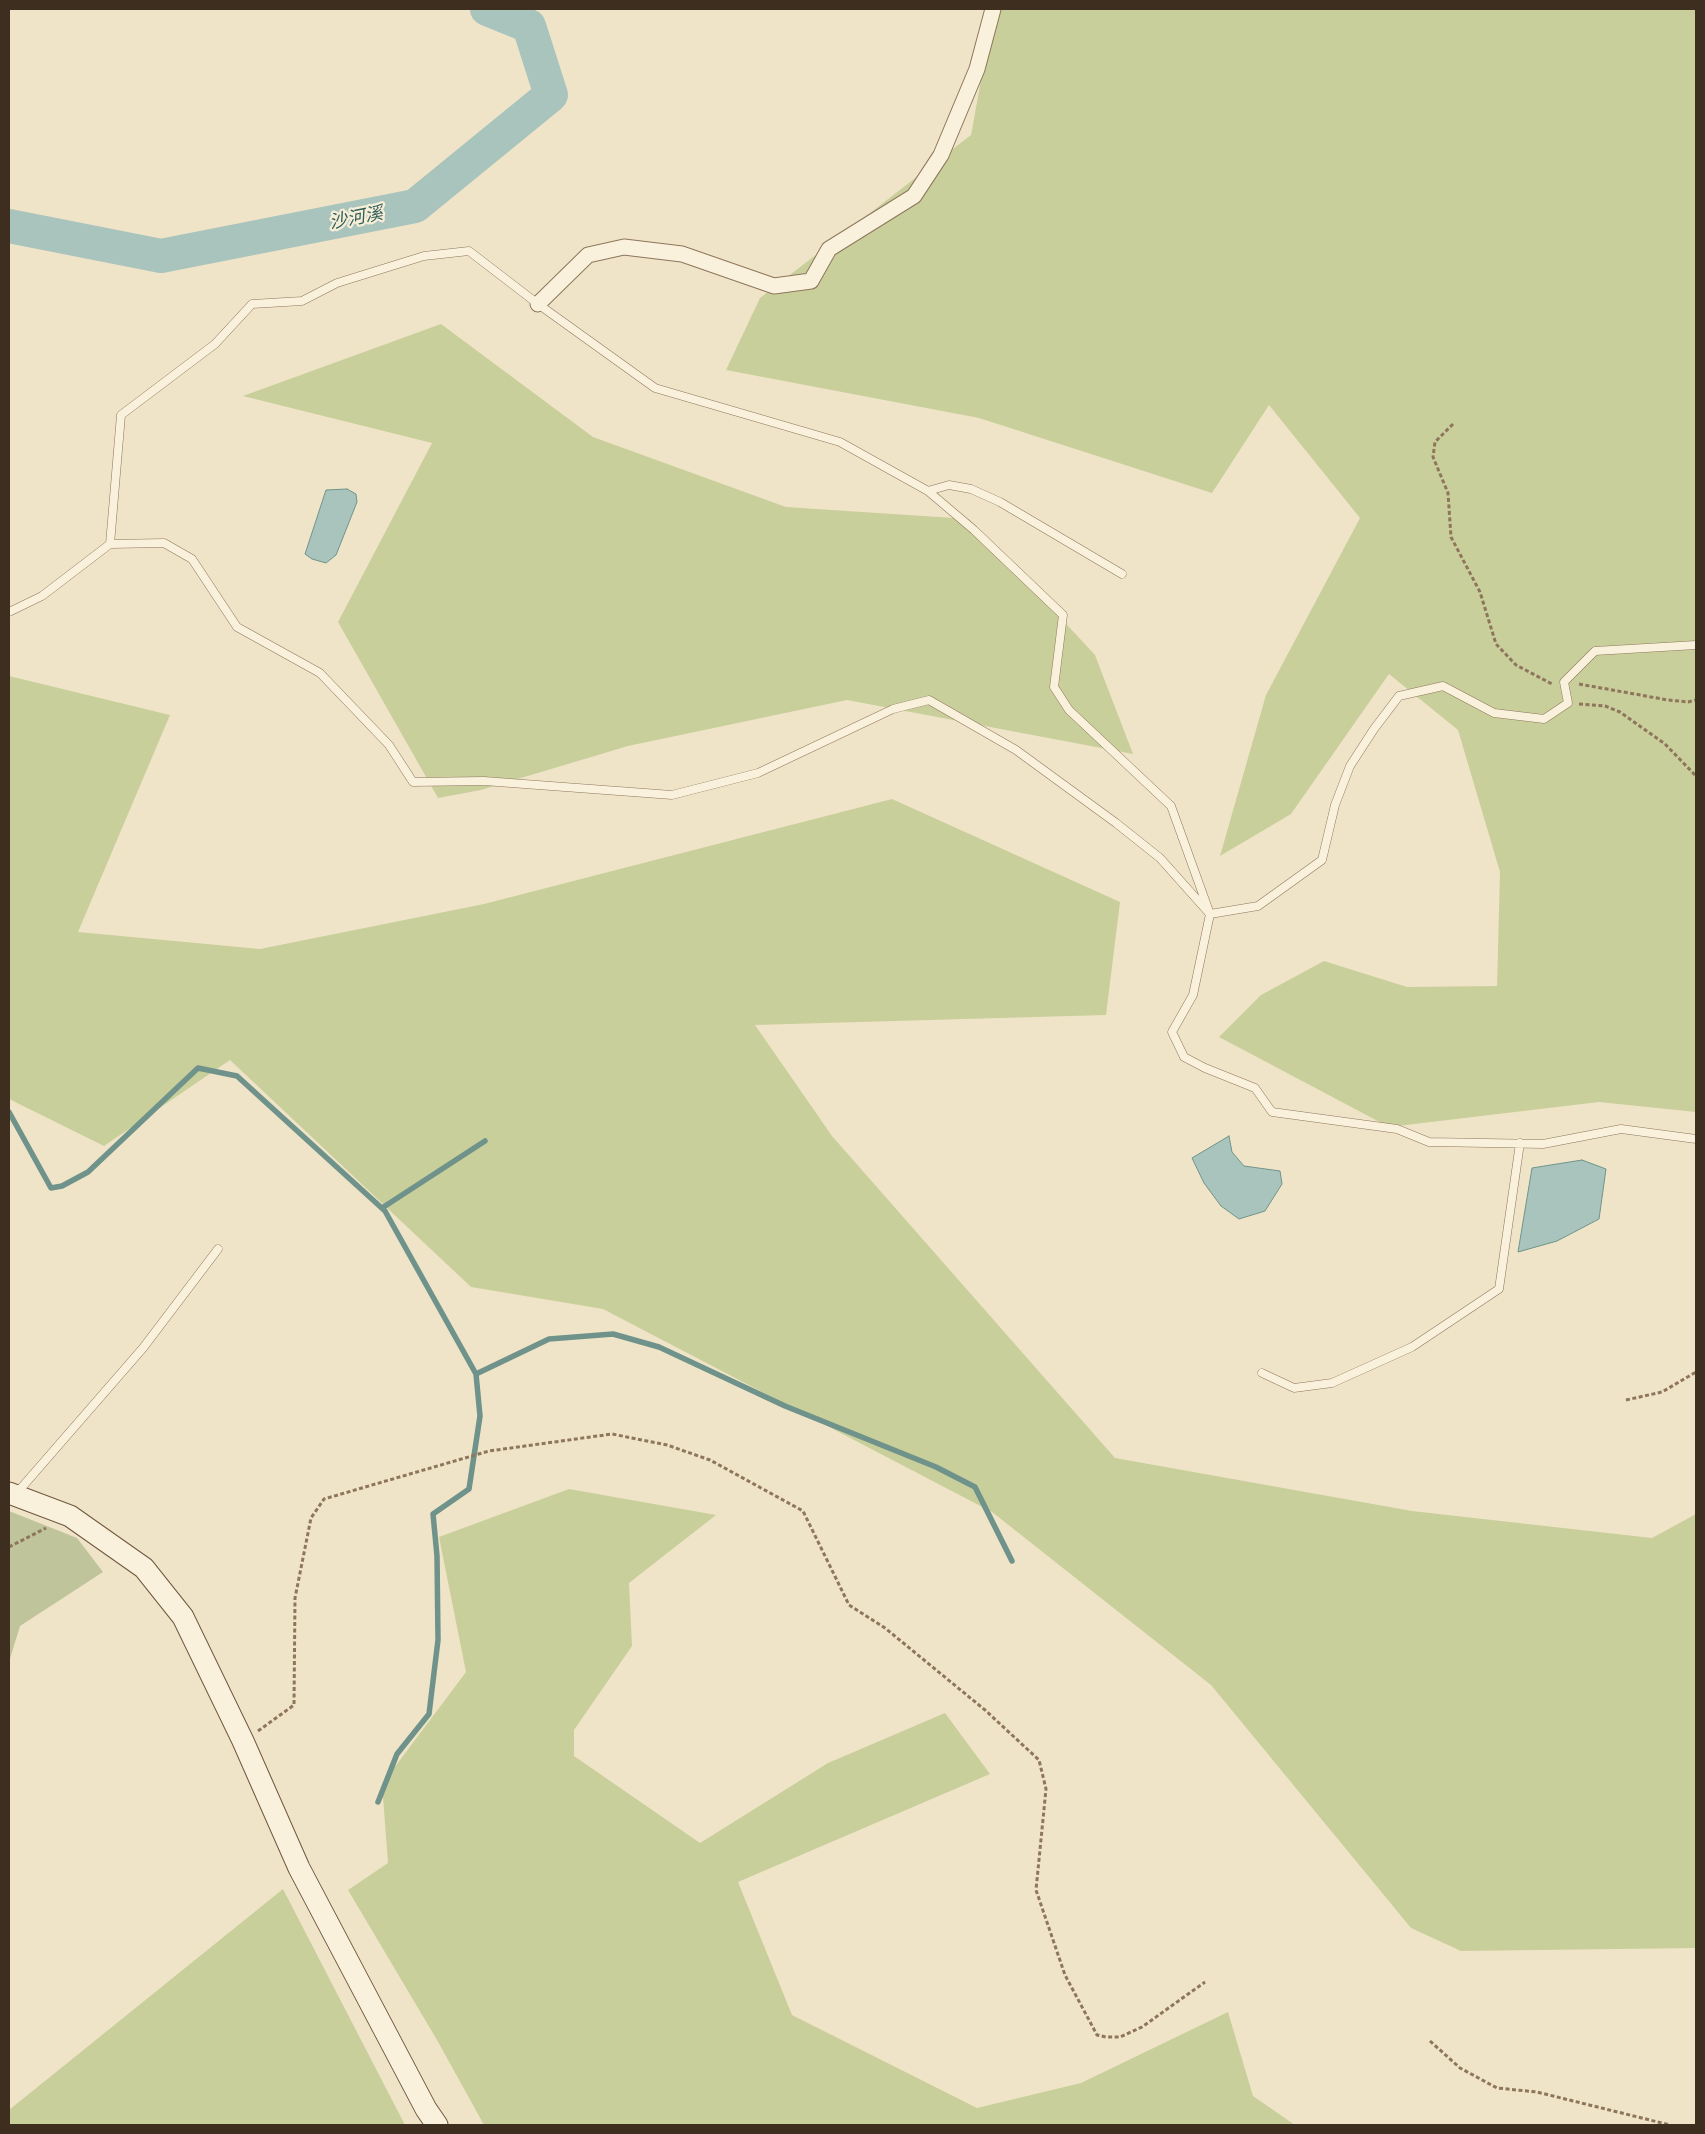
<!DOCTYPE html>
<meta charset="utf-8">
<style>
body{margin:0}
#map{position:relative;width:1705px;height:2134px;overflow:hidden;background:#f0e4c8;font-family:"Crimson Pro",serif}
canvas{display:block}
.frame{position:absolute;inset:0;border:10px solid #3d2e20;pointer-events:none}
</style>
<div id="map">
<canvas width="1705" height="2134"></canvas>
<div class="frame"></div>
</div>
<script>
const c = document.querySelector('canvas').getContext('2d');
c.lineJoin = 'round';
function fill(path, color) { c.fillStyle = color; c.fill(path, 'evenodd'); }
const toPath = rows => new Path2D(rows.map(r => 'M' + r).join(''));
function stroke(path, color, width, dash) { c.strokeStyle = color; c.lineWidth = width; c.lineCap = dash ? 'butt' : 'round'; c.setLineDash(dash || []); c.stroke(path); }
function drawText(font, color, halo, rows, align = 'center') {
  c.font = font + ' "Crimson Pro","Noto Sans TC",serif'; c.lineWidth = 4.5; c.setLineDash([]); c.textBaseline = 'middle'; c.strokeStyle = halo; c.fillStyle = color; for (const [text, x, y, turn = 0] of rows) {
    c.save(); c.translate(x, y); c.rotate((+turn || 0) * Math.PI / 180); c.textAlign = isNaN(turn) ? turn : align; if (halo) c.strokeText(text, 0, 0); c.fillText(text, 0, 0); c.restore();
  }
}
fill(toPath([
 [994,9,1696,9,1696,1112,1599,1102,1389,1127,1219,1037,1261,995,1324,961,1407,987,1497,986,1500,872,1458,730,1389,674,1291,814,1220,856,1266,695,1360,518,1269,405,1212,493,979,418,726,370,760,298,971,135],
 [441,324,593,437,786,507,969,519,1095,655,1133,754,847,700,628,746,481,790,438,798,338,622,432,443,243,396],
 [9,676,170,715,78,932,260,949,484,904,892,799,1120,902,1106,1015,755,1025,832,1136,1115,1458,1412,1511,1652,1538,1696,1514,1696,1948,1461,1951,1411,1928,1211,1685,992,1512,603,1309,471,1287,230,1060,104,1146,9,1099],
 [569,1489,716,1515,629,1583,632,1646,574,1730,574,1756,700,1843,828,1763,945,1713,990,1774,738,1882,792,2015,977,2108,1081,2083,1228,2012,1253,2096,1295,2125,484,2125,437,2040,348,1890,388,1863,382,1784,466,1672,439,1537],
 [283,1889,405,2125,9,2125,9,2110]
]), '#c9cf9b');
fill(toPath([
 [9,1511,77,1538,103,1572,20,1626,9,1662]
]), '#bfc49a');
const water = toPath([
 [347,489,356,494,357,502,336,555,326,563,312,559,305,554,326,490,347,489],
 [1229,1136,1232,1152,1244,1166,1280,1171,1282,1184,1265,1211,1239,1219,1221,1206,1204,1183,1192,1158,1229,1136],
 [1582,1160,1606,1169,1599,1219,1557,1241,1518,1252,1532,1168,1582,1160]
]);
fill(water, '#a9c4bc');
stroke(water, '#6f938a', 1);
stroke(toPath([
 [9,1112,51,1188,62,1186,88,1172,198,1068,237,1076,385,1211,476,1374,480,1416,469,1489,433,1514,437,1556,438,1640,429,1714,397,1754,378,1802],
 [382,1208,485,1141],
 [476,1374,549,1339,613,1334,659,1347,785,1406,936,1467,975,1487,1012,1561]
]), '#6f938a', 5.5);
stroke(toPath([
 [9,226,161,256,415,206,551,95,529,26,487,9]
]), '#a9c4bc', 34);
const lane = toPath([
 [928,491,949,485,971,489,1000,502,1122,574],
 [110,544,121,415,215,344,252,304,302,301,337,283,424,256,469,251,538,304,655,388,840,442,928,491,974,530,1063,615,1054,687,1069,710,1171,806,1210,914,1193,995,1172,1032,1184,1057,1205,1068,1255,1088,1272,1112,1397,1129,1429,1142,1543,1144,1621,1129,1696,1139],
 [9,612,42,596,110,544,164,543,192,559,237,627,320,673,389,745,413,782,484,781,672,795,758,773,893,709,929,700,1016,750,1116,823,1160,858,1210,914,1258,906,1322,860,1335,805,1350,766,1374,729,1399,696,1443,686,1494,713,1544,719,1568,703,1564,682,1595,651,1696,645],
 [1262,1373,1294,1388,1332,1383,1412,1347,1499,1289,1520,1143],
 [16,1494,143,1348,218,1249]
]);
const street = toPath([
 [538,304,588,255,624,247,682,254,774,286,811,281,829,249,914,196,941,155,977,69,993,9]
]);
const secondary = toPath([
 [9,1493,70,1516,144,1568,183,1617,243,1741,299,1868,426,2109,437,2125]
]);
stroke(lane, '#8d765c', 9);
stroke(street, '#8d765c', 17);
stroke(secondary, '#6f573f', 23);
stroke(toPath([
 [1453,424,1435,442,1433,457,1448,493,1451,537,1480,592,1496,644,1516,665,1552,684],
 [1579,684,1668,700,1688,702,1696,700],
 [1579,704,1605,706,1620,712,1665,744,1696,776],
 [1626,1400,1662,1392,1696,1372],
 [9,1547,46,1528],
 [258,1731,294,1705,295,1598,311,1518,324,1499,489,1451,612,1434,667,1445,710,1460,803,1511,849,1605,885,1628,985,1710,1039,1760,1046,1789,1036,1890,1065,1975,1097,2035,1106,2037,1120,2037,1142,2027,1205,1982],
 [1430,2041,1460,2068,1497,2088,1537,2092,1670,2125]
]), '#8d765c', 3, [4, 2.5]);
stroke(lane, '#faf1dc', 8);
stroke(street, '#faf1dc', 15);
stroke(secondary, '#faf1dc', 21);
drawText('italic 18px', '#2f5d5a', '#f7eed8', [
 ["沙河溪",356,218,-11]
]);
</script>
